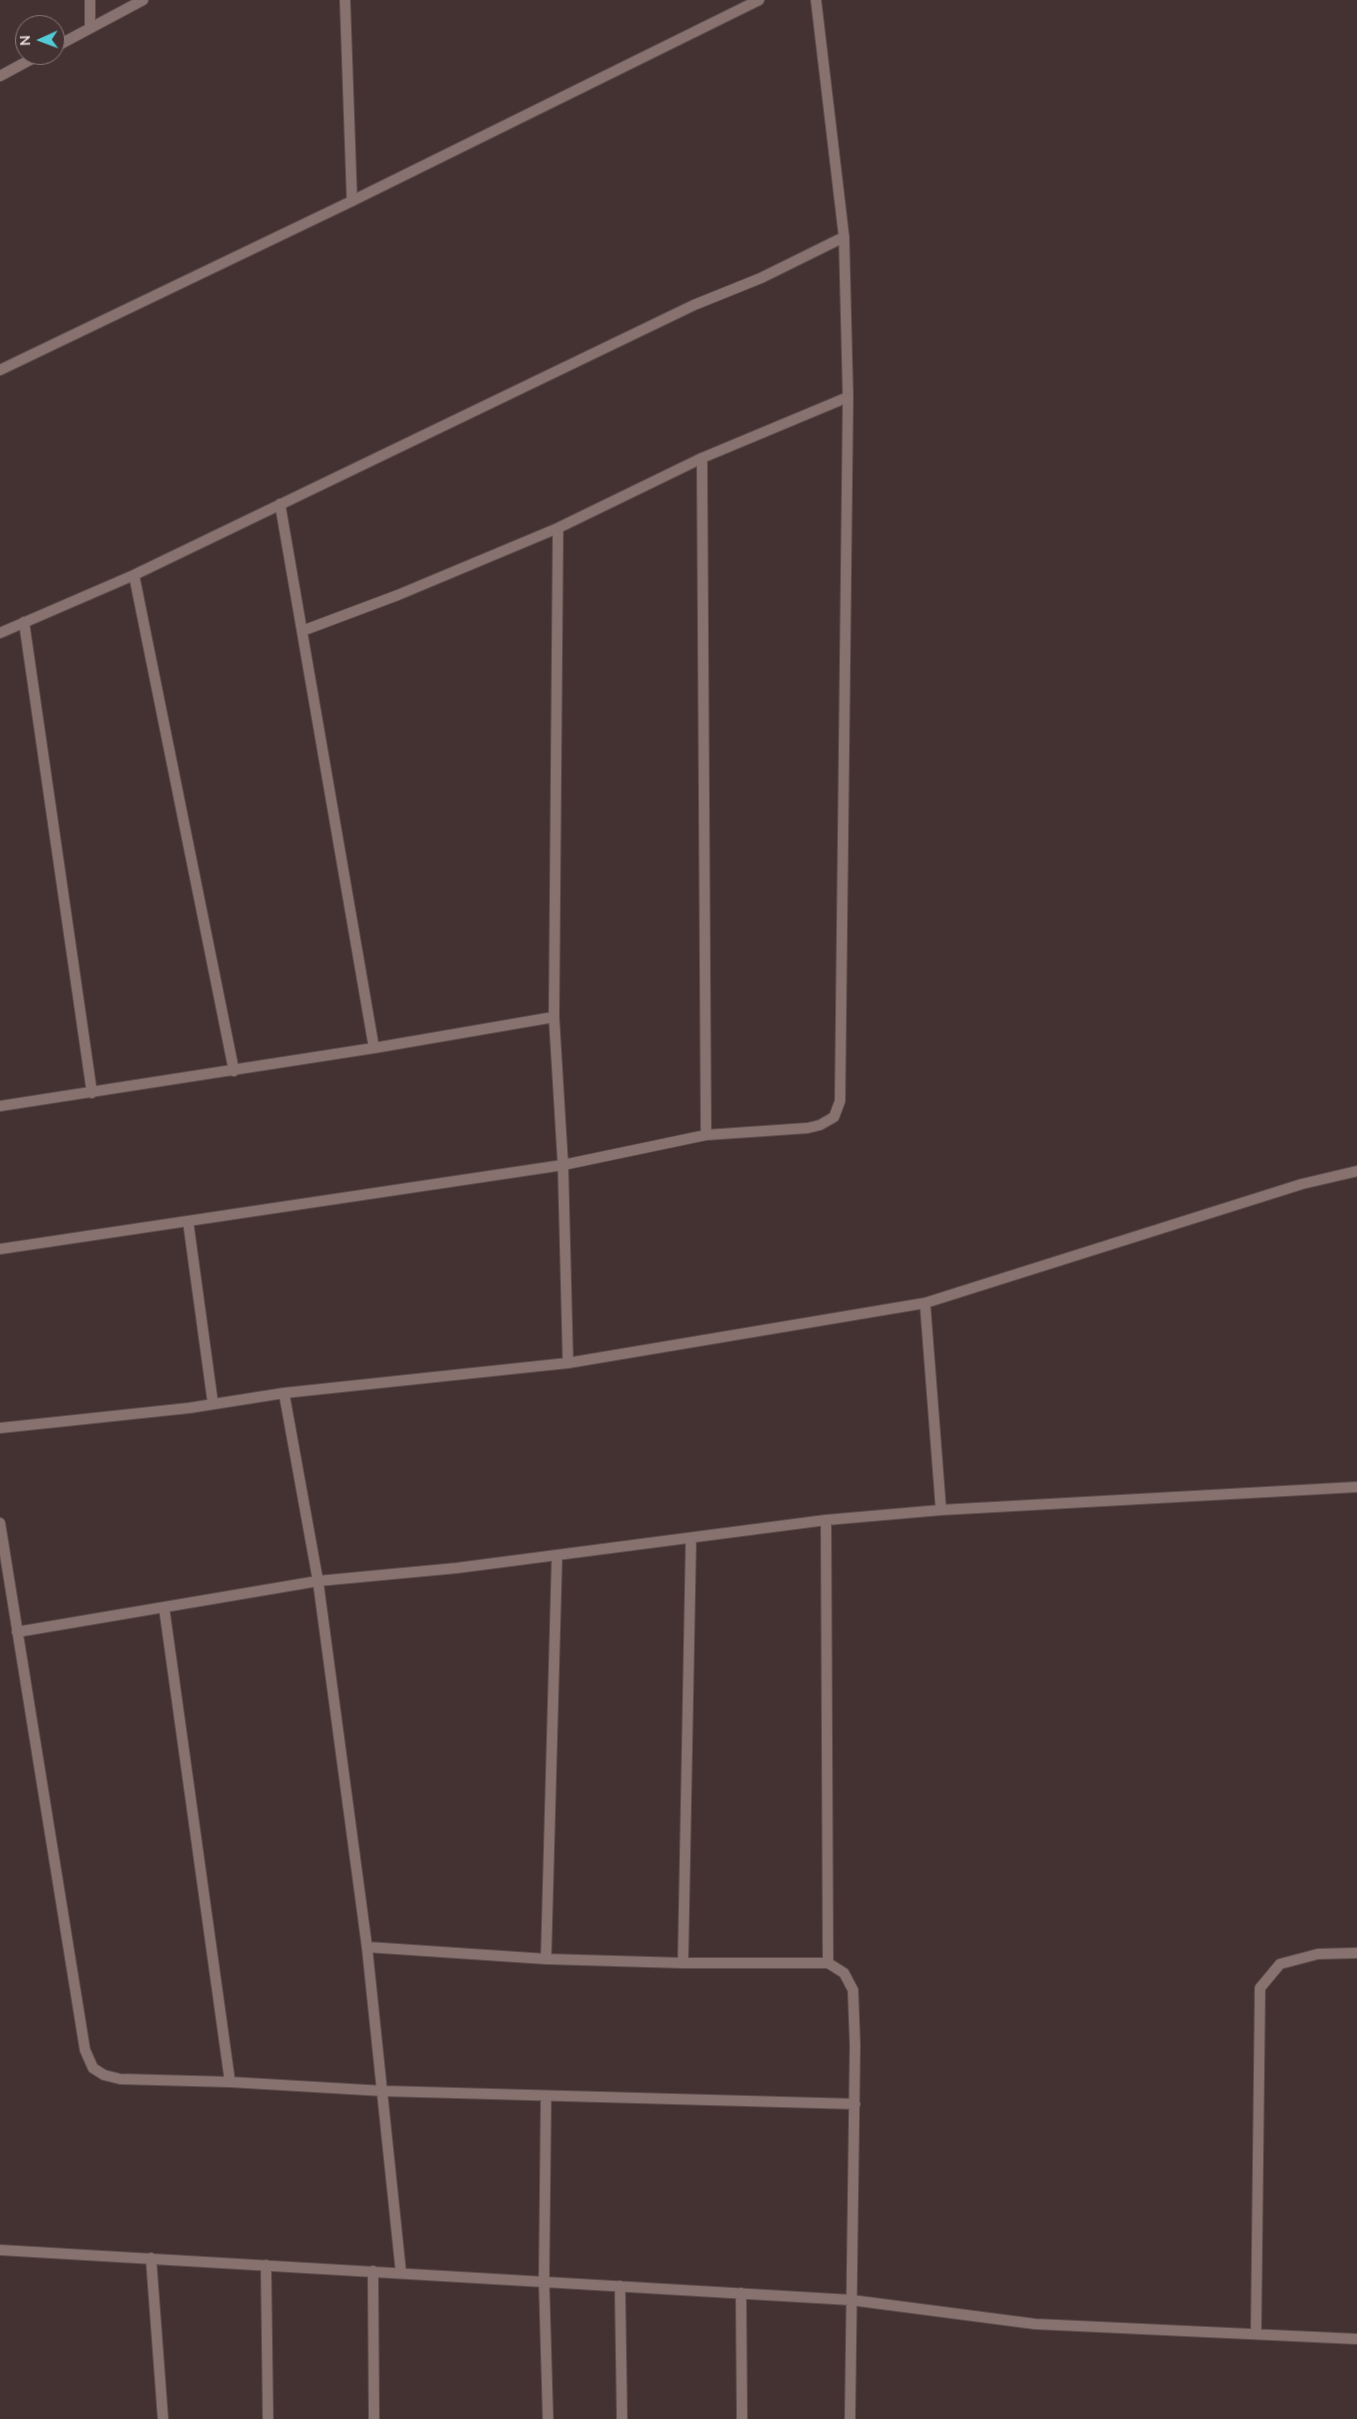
<!DOCTYPE html>
<style>
body{margin:0}
#map{position:relative;width:1357px;height:2419px;overflow:hidden;background:#433231;font-family:"Nunito Sans",sans-serif}
canvas{display:block}
.north{position:absolute;left:15px;top:15px;width:50px;height:50px;box-sizing:border-box;background:#433231;border:1px solid #877877;border-radius:50%;rotate:268deg;font-size:14px;font-weight:700;line-height:20px;text-align:center;color:#ede2e1}
.north::after{content:'';display:block;margin:auto;width:18px;height:22px;background:#52cbd7;clip-path:polygon(50% 0,100% 100%,50% 72%,0 100%)}
</style>
<div id="map">
<canvas width="1357" height="2419"></canvas>
<div class="north">N</div>
</div>
<script>
const c = document.querySelector('canvas').getContext('2d');
c.lineJoin = 'round';
const toPath = rows => new Path2D(rows.map(r => 'M' + r).join(''));
function stroke(path, color, width, dash) { c.strokeStyle = color; c.lineWidth = width; c.lineCap = dash ? 'butt' : 'round'; c.setLineDash(dash || []); c.stroke(path); }
const minor = toPath([
 [90,0,90,28],
 [345,0,352,201],
 [55,47,143,0],
 [0,76,39,55],
 [702,458,706,1135],
 [280,504,374,1048],
 [558,528,554,1017,563,1165,568,1363],
 [134,575,234,1071],
 [24,622,92,1093],
 [302,631,398,595,558,528,702,458,848,397],
 [0,633,134,575,694,305,761,278,844,237],
 [0,1106,374,1048,554,1017],
 [188,1221,213,1404],
 [0,1249,563,1165,706,1135,808,1128,820,1125,834,1117,840,1101,848,397,844,237,816,0],
 [925,1303,941,1510],
 [284,1393,318,1581,367,1947,401,2273],
 [0,1428,189,1408,284,1393,568,1363,925,1303,1302,1184,1357,1171],
 [826,1520,828,1963],
 [0,1523,85,2050,93,2068,104,2075,120,2079,230,2082,383,2091,855,2104],
 [164,1607,230,2082],
 [17,1632,318,1581,457,1568,826,1520,941,1510,1357,1487],
 [367,1947,546,1959,683,1963,828,1963,844,1973,853,1990,855,2045,850,2419],
 [546,1959,557,1555],
 [683,1963,691,1538],
 [546,2096,544,2281,548,2419],
 [0,2250,851,2300,1035,2324,1357,2339],
 [151,2258,163,2419],
 [266,2265,268,2419],
 [373,2271,374,2419],
 [620,2286,622,2419],
 [741,2293,742,2419],
 [1256,2334,1260,1988,1280,1964,1318,1954,1357,1953]
]);
const tertiary = toPath([
 [0,370,352,201,759,0]
]);
stroke(minor, '#5e4e4d', 12);
stroke(tertiary, '#5e4e4d', 12);
stroke(minor, '#887270', 10);
stroke(tertiary, '#887270', 10);
</script>
